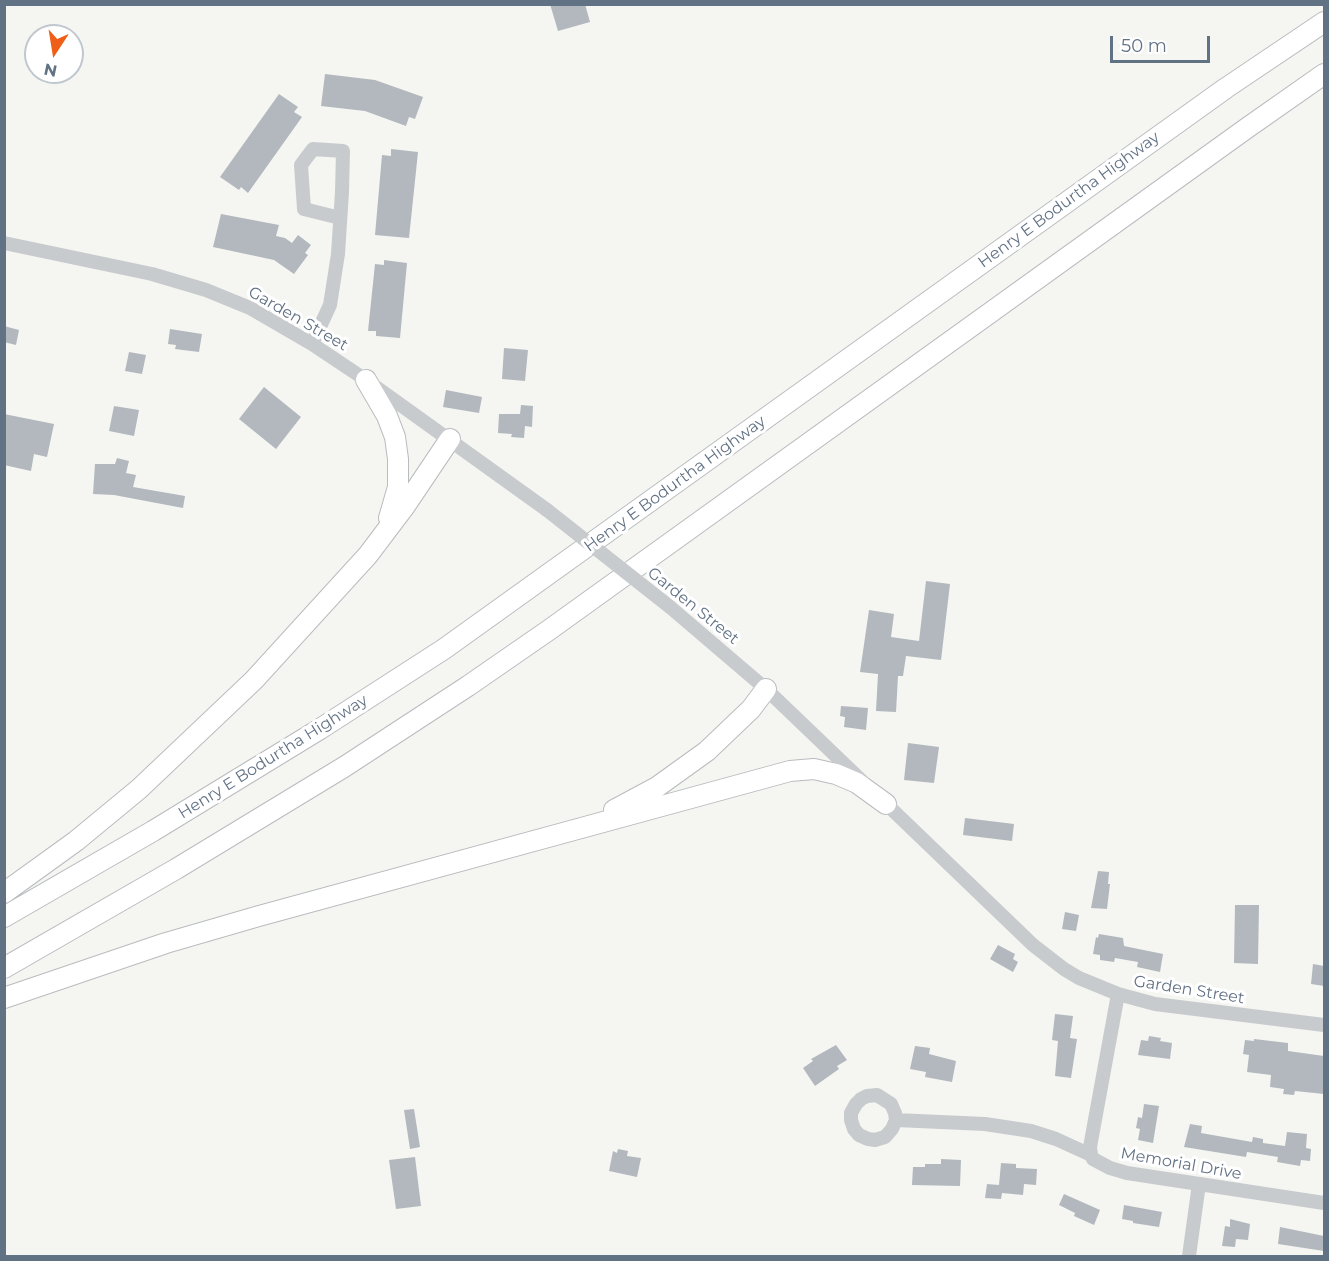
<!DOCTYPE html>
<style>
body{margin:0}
#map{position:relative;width:1329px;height:1261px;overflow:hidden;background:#f5f6f2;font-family:Montserrat,sans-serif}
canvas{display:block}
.frame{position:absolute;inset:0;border:6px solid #627285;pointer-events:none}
.north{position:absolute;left:24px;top:24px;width:60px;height:60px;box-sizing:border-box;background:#fff;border:2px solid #c0c7ce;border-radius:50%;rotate:192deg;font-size:16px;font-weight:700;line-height:24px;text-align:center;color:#627285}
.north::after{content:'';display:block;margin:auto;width:21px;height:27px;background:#f05f17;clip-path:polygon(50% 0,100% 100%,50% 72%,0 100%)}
.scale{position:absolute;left:1110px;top:36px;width:100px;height:27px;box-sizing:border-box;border:3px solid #627285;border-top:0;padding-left:8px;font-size:18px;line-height:21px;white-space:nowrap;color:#627285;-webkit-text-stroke:4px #fff;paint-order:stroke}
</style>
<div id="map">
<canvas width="1329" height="1261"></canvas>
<div class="frame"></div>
<div class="north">N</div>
<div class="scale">50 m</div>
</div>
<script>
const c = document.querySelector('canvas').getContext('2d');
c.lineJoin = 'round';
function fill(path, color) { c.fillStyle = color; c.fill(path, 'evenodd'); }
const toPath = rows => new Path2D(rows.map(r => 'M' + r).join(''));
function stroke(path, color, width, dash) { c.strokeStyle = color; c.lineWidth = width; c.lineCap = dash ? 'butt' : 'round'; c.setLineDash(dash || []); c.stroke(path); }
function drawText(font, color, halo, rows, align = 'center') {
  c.font = font + ' Montserrat,sans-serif'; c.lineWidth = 6; c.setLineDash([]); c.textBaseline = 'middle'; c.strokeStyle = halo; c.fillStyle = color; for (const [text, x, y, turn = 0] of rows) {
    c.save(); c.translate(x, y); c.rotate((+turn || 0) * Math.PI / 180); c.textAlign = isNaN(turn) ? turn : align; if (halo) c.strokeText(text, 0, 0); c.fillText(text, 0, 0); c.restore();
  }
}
fill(toPath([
 [550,4,585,4,590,22,558,31],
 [325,74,375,80,423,97,415,119,409,117,406,126,365,111,321,106],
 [279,94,298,107,294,112,302,117,248,193,241,187,239,190,220,177],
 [391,149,418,152,409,238,375,235,382,155,391,156],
 [221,214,279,225,276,236,285,238,292,243,298,235,311,245,305,253,308,255,294,274,274,260,213,247],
 [384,260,407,263,400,338,376,336,376,331,368,331,375,264,384,265],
 [4,326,19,330,16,345,4,342],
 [170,329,202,334,199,352,175,349,176,345,168,344],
 [504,348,528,350,525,381,502,379],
 [129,352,146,355,142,374,125,371],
 [264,387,301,417,276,449,239,419],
 [446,390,482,397,479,413,443,407],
 [521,405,533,406,532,427,525,426,524,438,511,437,512,434,498,433,499,414,520,414],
 [114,406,139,410,134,436,109,431],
 [4,414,54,424,47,457,34,454,31,471,4,465],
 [117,458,129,461,126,473,136,475,133,487,185,496,183,508,114,495,93,494,95,464,115,464],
 [926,581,950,584,941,660,906,656,903,676,898,676,896,712,876,711,878,674,860,672,869,610,894,614,891,637,919,641],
 [841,706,868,708,866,730,844,727,845,717,840,716],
 [908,743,939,747,934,783,904,780],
 [965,818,1014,824,1012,841,963,835],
 [1098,871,1109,872,1108,884,1110,884,1107,909,1091,908],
 [1235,905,1259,905,1258,964,1234,963],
 [1065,912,1079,915,1076,931,1062,929],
 [1099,934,1123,938,1124,946,1163,954,1160,972,1137,967,1138,962,1115,958,1114,962,1100,960,1100,955,1093,954,1096,937,1098,938],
 [998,945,1015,954,1013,959,1018,962,1013,972,990,959],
 [1313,964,1324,966,1324,986,1311,984],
 [1055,1014,1073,1016,1070,1038,1077,1039,1071,1078,1055,1076,1058,1041,1052,1040],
 [1149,1036,1161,1038,1160,1041,1172,1043,1170,1059,1138,1055,1141,1040,1148,1041],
 [1254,1039,1288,1043,1288,1051,1324,1056,1324,1094,1295,1091,1294,1095,1283,1094,1284,1089,1270,1087,1271,1075,1247,1072,1249,1055,1243,1054,1245,1040,1254,1041],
 [836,1045,847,1060,837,1066,839,1069,815,1086,803,1068,813,1061,811,1059],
 [915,1046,930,1048,929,1054,956,1061,952,1082,925,1077,926,1072,910,1069],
 [1144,1104,1159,1106,1153,1143,1138,1140,1140,1129,1136,1128,1138,1117,1142,1118],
 [414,1109,420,1147,410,1149,404,1110],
 [1190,1124,1202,1126,1201,1133,1252,1142,1253,1137,1263,1139,1263,1143,1285,1146,1287,1132,1307,1134,1306,1148,1311,1149,1310,1161,1301,1160,1300,1166,1277,1162,1278,1157,1247,1152,1246,1157,1184,1147],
 [618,1149,628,1151,627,1156,641,1158,637,1177,609,1171,613,1151,617,1153],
 [415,1157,421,1206,396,1209,389,1160],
 [941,1159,961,1160,960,1186,912,1185,913,1167,925,1167,925,1164,941,1164],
 [1001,1163,1016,1164,1016,1168,1037,1169,1036,1185,1024,1184,1023,1195,1002,1193,1001,1199,985,1198,987,1184,999,1185],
 [1064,1194,1100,1210,1094,1225,1074,1216,1075,1213,1059,1205],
 [1124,1205,1162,1212,1159,1227,1133,1223,1133,1221,1122,1219],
 [1230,1219,1250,1224,1248,1240,1236,1239,1235,1247,1222,1246,1225,1226,1230,1227],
 [1280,1227,1324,1236,1324,1251,1278,1244]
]), '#b2b8be');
const highway = toPath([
 [366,380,387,416,395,437,398,459,398,487,389,518],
 [614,810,657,787,707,751,751,709,766,689],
 [4,893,76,841,139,789,254,680,368,555,405,506,450,439],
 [4,917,153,831,320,729,444,649,1226,88,1324,22],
 [4,968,176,869,344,767,468,686,549,630,1247,128,1324,74],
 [4,998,166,943,259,916,790,771,814,769,836,774,857,783,886,804]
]);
stroke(highway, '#b9bcbf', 22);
stroke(toPath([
 [4,243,152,274,206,290,250,308,312,344,366,380,547,510],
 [312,344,330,305,338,254,342,192,343,151,313,149,301,165,304,209,340,218],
 [670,607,766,689,862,781],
 [880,798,1033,945,1064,969,1079,978,1118,994,1155,1004,1324,1025],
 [1118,994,1090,1147,1091,1155,1093,1159,1110,1168,1127,1173,1324,1203],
 [896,1120,895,1113,891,1104,877,1095,867,1096,861,1099,856,1104,851,1113,851,1120,854,1129,859,1135,868,1139,875,1140,885,1137,892,1129,896,1120,985,1124,1031,1131,1056,1139,1091,1155],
 [1189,1256,1199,1184]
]), '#c8cbce', 14);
stroke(highway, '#fff', 20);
stroke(toPath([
 [547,510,670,607]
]), '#c8cbce', 14);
drawText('16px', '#627285', '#fff', [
 ["Henry E Bodurtha Highway",1069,200,-36],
 ["Garden Street",298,319,30],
 ["Henry E Bodurtha Highway",675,484,-36],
 ["Garden Street",693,606,39],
 ["Henry E Bodurtha Highway",273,757,-32],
 ["Garden Street",1189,990,9],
 ["Memorial Drive",1181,1164,10]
]);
</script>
